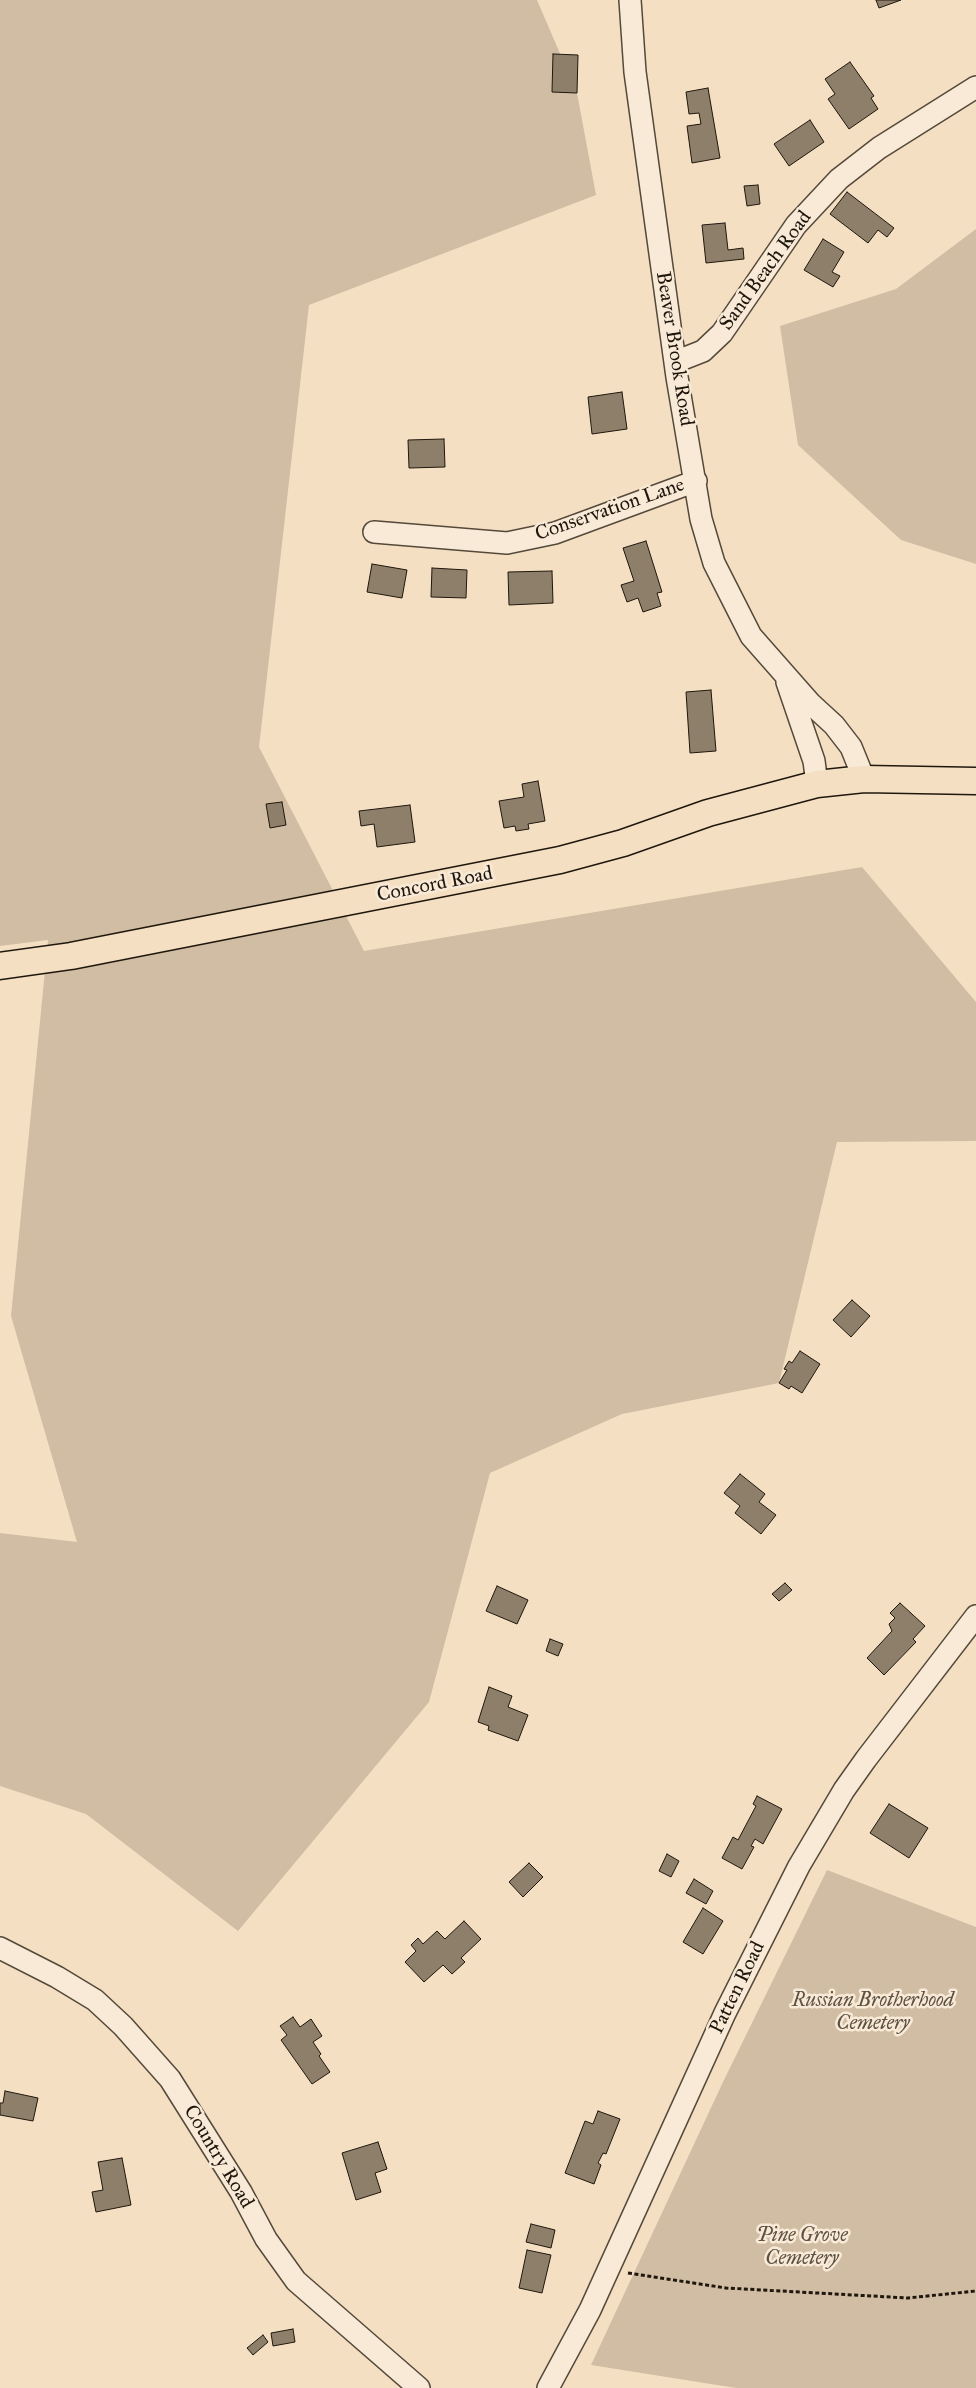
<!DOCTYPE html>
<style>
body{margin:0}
canvas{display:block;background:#f5dfc2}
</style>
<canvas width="976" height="2388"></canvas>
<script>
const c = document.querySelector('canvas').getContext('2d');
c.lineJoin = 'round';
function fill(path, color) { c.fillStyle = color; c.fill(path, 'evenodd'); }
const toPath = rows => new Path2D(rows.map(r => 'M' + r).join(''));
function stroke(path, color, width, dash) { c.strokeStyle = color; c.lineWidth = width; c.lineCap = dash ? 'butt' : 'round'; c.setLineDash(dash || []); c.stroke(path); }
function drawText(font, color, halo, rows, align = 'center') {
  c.font = font + ' "IM FELL Great Primer",serif'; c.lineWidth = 5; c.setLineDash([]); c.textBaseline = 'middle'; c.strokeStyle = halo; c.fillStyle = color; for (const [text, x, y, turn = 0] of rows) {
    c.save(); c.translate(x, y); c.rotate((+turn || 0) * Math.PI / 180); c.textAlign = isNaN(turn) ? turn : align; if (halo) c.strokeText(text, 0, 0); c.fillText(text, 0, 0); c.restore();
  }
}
fill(toPath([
 [0,0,537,0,577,93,596,195,309,305,259,747,364,951,862,867,976,1002,976,1141,837,1142,779,1383,622,1414,490,1473,429,1702,238,1931,86,1814,0,1786,0,1533,77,1542,11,1316,48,940,0,946],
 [976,229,976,564,901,540,798,445,780,326,896,289],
 [827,1870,976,1927,976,2388,736,2388,591,2365,723,2082]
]), '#d1bda3');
const building = toPath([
 [876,0,901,0,879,8,876,0],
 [553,54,578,55,577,93,552,92,553,54],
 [850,62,874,96,871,98,878,109,849,129,828,99,835,94,825,79,850,62],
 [708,88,720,158,692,163,687,126,701,124,699,113,689,114,686,92,708,88],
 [810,120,824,142,789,166,774,144,810,120],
 [758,185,760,204,747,206,744,186,758,185],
 [847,192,894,228,887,237,878,230,868,243,830,214,847,192],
 [725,223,728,250,743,248,744,259,706,263,702,225,725,223],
 [823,239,844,252,832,272,840,276,833,287,804,270,823,239],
 [622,392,627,429,592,434,588,397,622,392],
 [444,439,445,467,409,468,408,440,444,439],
 [646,541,662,592,657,593,661,606,643,612,638,598,627,602,621,585,634,581,623,548,646,541],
 [372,564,407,570,402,598,367,592,372,564],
 [432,568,467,570,466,598,431,597,432,568],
 [552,571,553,603,509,605,508,572,552,571],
 [711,690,716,751,690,753,686,692,711,690],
 [538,781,545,821,528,824,529,829,516,831,515,826,504,828,499,801,524,797,522,784,538,781],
 [282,802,286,825,270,828,266,804,282,802],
 [410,805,415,842,377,847,374,824,361,826,359,811,410,805],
 [852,1300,870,1316,851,1337,833,1320,852,1300],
 [800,1351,820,1364,802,1393,791,1386,789,1389,779,1383,787,1370,784,1369,789,1361,792,1363,800,1351],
 [740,1474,765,1494,759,1502,776,1515,761,1534,735,1513,740,1506,724,1493,740,1474],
 [785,1583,792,1590,779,1601,772,1594,785,1583],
 [497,1586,528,1600,517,1624,486,1611,497,1586],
 [900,1603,925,1626,913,1639,916,1642,884,1675,867,1658,892,1631,889,1624,895,1618,890,1613,900,1603],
 [550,1639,563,1644,558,1656,546,1651,550,1639],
 [489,1687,512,1696,508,1707,528,1715,518,1741,488,1730,489,1726,478,1722,489,1687],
 [757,1796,782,1809,763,1844,755,1839,751,1846,754,1847,742,1869,722,1858,733,1837,738,1840,756,1806,753,1804,757,1796],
 [889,1804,928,1828,909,1858,870,1833,889,1804],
 [667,1854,679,1861,671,1877,659,1871,667,1854],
 [529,1863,543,1877,523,1897,509,1882,529,1863],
 [694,1879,713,1891,706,1904,686,1893,694,1879],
 [703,1908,723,1921,703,1954,683,1942,703,1908],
 [464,1921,481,1939,461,1958,465,1962,452,1974,443,1965,424,1982,405,1962,416,1951,411,1945,418,1938,423,1944,437,1931,445,1939,464,1921],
 [293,2017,300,2027,311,2019,322,2036,313,2042,321,2054,319,2056,330,2072,312,2084,281,2040,287,2035,280,2026,293,2017],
 [5,2091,38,2098,33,2121,0,2115,0,2103,3,2103,5,2091],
 [598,2111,620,2119,606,2154,603,2153,598,2163,601,2165,594,2184,565,2173,585,2121,593,2124,598,2111],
 [378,2142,387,2169,375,2173,381,2192,356,2200,342,2153,378,2142],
 [122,2158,131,2205,96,2212,92,2192,103,2190,98,2162,122,2158],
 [531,2224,555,2230,551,2248,526,2242,531,2224],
 [527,2250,551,2255,542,2293,519,2288,527,2250],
 [293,2329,295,2342,273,2346,271,2333,293,2329],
 [263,2335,268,2342,253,2355,247,2348,263,2335]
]);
fill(building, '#8e7f6b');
stroke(building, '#1f170d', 1);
const minor = toPath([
 [630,0,635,72,677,377,701,519,714,563,751,636,810,703,834,725,851,747,864,779],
 [675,362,703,351,722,333,796,225,839,179,879,148,976,87],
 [374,532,507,543,555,533,696,481],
 [787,682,814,761,817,784],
 [0,1948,57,1977,95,2000,123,2026,170,2079,241,2192,266,2239,296,2281,419,2388],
 [548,2388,590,2310,725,2013,799,1866,844,1790,866,1759,976,1616]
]);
const major = toPath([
 [0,966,71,956,560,860,623,843,708,813,817,784,864,779,976,781]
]);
stroke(minor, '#54493a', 24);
stroke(major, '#1f170d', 29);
stroke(toPath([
 [628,2273,726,2288,908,2298,976,2291]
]), '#1f170d', 3, [4, 2.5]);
stroke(minor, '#f8ead7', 21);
stroke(major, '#f5dfc2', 26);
drawText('20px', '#1f170d', '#f8ead7', [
 ["Sand Beach Road",766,271,-54],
 ["Beaver Brook Road",674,349,81],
 ["Conservation Lane",610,510,-19],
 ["Concord Road",435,885,-11],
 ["Patten Road",738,1988,-64],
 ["Country Road",218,2157,59]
]);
drawText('italic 20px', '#5d5142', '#f8ead7', [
 ["Russian Brotherhood",873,2001],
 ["Cemetery",873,2024],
 ["Pine Grove",802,2236],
 ["Cemetery",802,2259]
]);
</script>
